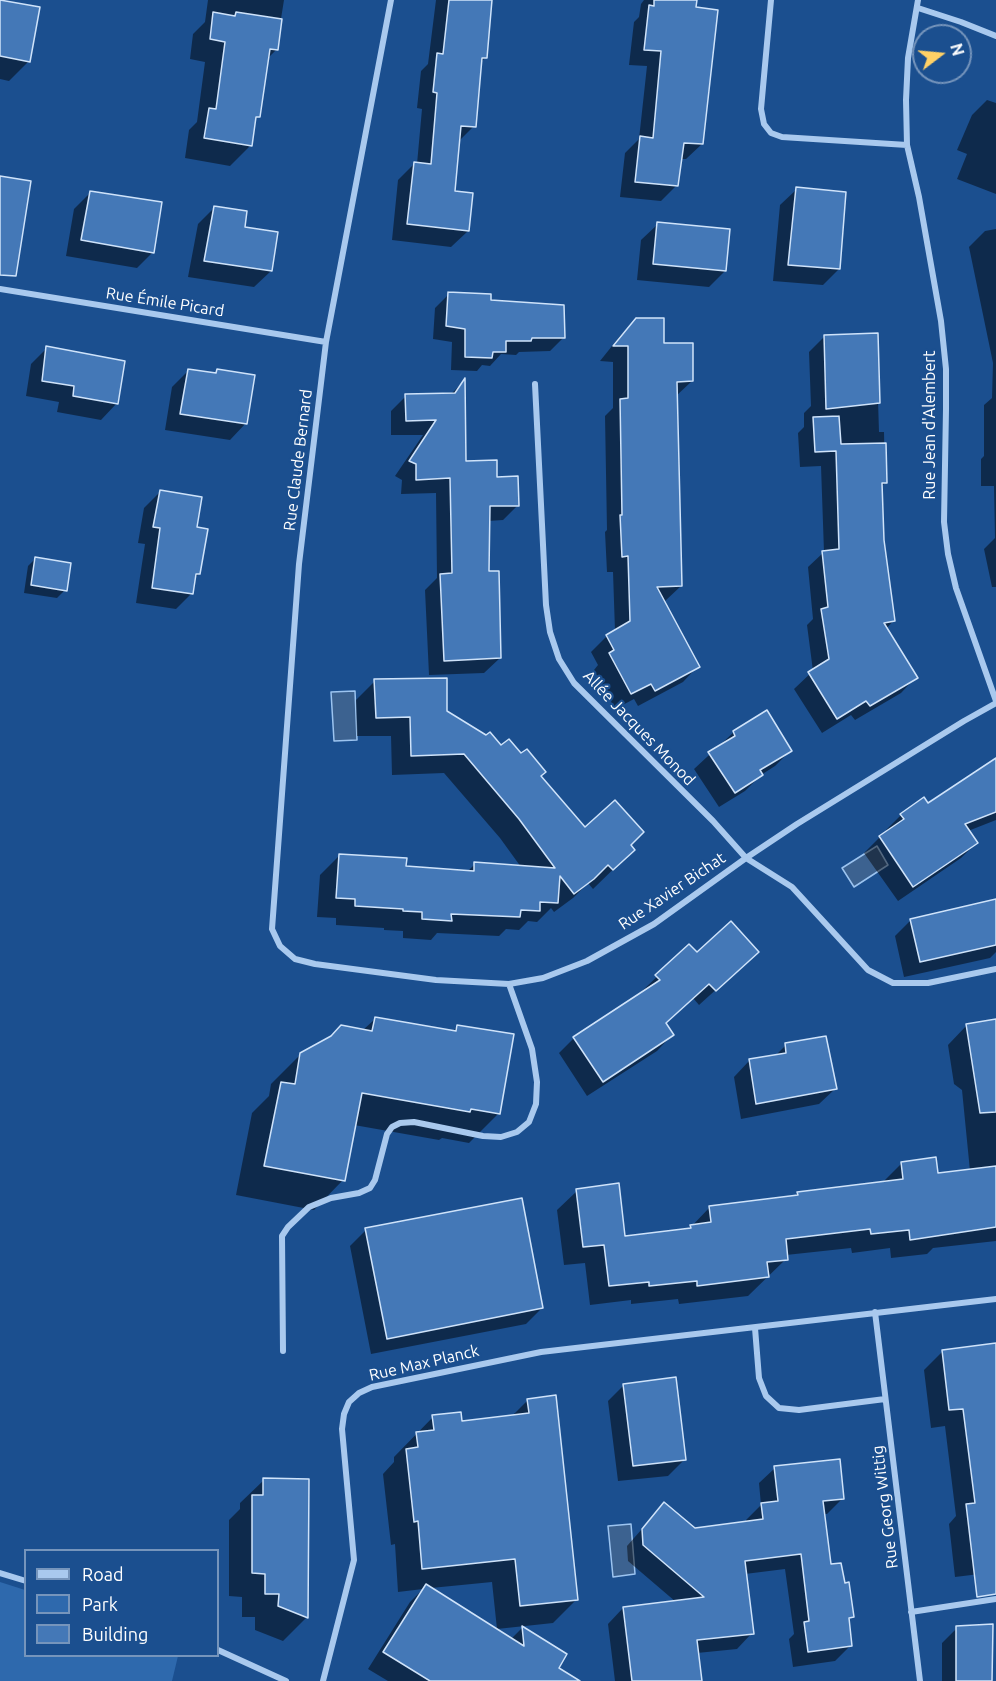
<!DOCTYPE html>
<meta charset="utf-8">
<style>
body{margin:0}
#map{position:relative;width:996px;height:1681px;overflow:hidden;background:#1b4f8f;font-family:Ubuntu,sans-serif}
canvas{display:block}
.legend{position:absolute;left:24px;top:1549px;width:195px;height:108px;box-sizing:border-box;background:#1b4f8f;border:2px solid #7695bc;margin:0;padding:8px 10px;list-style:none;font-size:18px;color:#fff}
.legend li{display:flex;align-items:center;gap:12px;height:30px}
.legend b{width:30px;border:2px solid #7695bc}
.north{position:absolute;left:912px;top:24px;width:60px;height:60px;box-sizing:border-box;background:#1b4f8f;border:2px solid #7695bc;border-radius:50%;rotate:74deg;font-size:16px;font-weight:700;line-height:24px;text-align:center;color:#fff}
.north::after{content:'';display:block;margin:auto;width:21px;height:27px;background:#ffd166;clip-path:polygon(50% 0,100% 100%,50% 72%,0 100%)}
</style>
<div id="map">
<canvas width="996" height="1681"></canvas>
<ul class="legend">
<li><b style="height:8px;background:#a9c9ee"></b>Road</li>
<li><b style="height:16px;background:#2e69ad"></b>Park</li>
<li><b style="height:16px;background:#4478b7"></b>Building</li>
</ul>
<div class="north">N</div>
</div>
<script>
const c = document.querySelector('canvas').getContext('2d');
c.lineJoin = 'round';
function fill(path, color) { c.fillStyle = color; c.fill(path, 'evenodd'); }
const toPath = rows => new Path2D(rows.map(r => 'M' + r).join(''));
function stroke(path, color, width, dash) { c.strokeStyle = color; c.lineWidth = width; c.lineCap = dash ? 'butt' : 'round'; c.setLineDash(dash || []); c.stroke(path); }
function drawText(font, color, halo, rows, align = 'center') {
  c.font = font + ' Ubuntu,sans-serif'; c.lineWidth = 4.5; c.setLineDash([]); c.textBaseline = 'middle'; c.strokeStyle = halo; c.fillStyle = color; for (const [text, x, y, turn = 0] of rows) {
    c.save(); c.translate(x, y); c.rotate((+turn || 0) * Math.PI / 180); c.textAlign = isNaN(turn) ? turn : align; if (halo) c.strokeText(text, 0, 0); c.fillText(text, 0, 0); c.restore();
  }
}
fill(toPath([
 [0,1582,25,1590,26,1656,178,1656,172,1681,0,1681]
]), '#2e69ad');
const water = toPath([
 [355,691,357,740,334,741,331,692,355,691],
 [877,846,888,865,854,887,842,868,877,846],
 [631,1524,635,1574,613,1577,608,1526,631,1524]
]);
fill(water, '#3c6290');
stroke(water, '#9cc4f0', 1.5);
fill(toPath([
 [208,0,284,0,276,50,267,59,259,116,254,120,251,145,230,166,185,158,189,130,197,122,205,62,190,59,193,34,205,22],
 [436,0,491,0,485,58,480,63,474,126,458,142,453,192,468,231,451,247,392,240,398,180,414,164,417,164,422,109,417,108,421,71,428,64],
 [644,0,695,0,702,144,686,159,680,159,677,185,661,201,620,197,625,153,639,139,647,66,629,65,634,22,639,17,641,4],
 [0,1,28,62,9,81,0,79],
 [987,100,996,103,996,194,957,179,967,154,957,150,972,115],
 [797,189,839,269,823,285,773,281,780,205],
 [90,193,153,252,137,268,66,256,74,209],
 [214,208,243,228,271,271,254,287,188,277,198,224],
 [658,224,725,271,709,287,637,280,641,240],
 [996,229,996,587,992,587,984,549,995,538,994,486,981,486,981,459,984,456,984,405,992,398,993,363,969,247,985,231],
 [449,294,490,302,564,337,550,351,519,352,516,355,501,354,490,366,482,365,477,371,451,370,452,342,433,339,435,308],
 [636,320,663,345,692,381,675,397,681,586,664,602,698,666,683,682,638,706,634,699,615,709,594,670,598,665,591,652,607,636,615,631,613,572,607,572,605,532,607,530,605,416,613,408,613,362,600,361,620,336],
 [876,335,879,432,884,432,885,483,880,488,883,541,894,620,886,629,916,677,901,693,855,720,851,715,822,733,794,689,813,671,807,625,813,619,808,567,824,552,821,466,800,467,798,433,804,427,804,413,811,406,809,352,825,336],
 [47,348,117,403,101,420,57,412,59,402,26,396,31,364],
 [188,371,215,374,218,371,246,423,230,440,165,430,172,387],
 [463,382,465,462,495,478,518,505,503,520,488,521,487,573,500,658,484,673,429,675,425,590,437,578,436,493,401,494,402,480,395,476,423,435,391,435,391,411,406,396,451,394],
 [160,492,196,528,199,574,194,578,192,593,176,609,136,603,145,544,138,543,144,508],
 [36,558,65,590,57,598,24,593,28,566],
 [375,681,446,712,501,747,539,776,585,829,629,845,633,850,593,889,588,883,573,898,554,912,551,908,537,922,528,921,519,930,506,929,499,936,437,933,431,940,403,938,403,931,384,930,384,928,336,925,336,918,317,917,320,875,340,855,405,868,467,872,475,864,521,867,500,838,444,773,392,775,391,736,357,736,356,700],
 [734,732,790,751,775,766,761,775,745,791,719,807,694,769],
 [996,764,996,820,968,831,976,843,961,858,898,901,864,853,880,837,887,832,886,830,901,815,928,805],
 [996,900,996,952,990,958,904,977,895,936,911,920],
 [689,946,697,954,741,967,699,1005,693,998,665,1023,672,1035,657,1051,587,1096,559,1053,574,1038,643,993,641,992],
 [375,1019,452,1032,457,1027,499,1113,469,1143,442,1138,439,1140,354,1125,343,1180,314,1210,236,1195,252,1113,269,1096,271,1084,301,1054,363,1030],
 [996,1020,996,1241,933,1248,927,1254,891,1258,890,1248,852,1253,851,1248,786,1255,786,1259,748,1296,679,1304,678,1299,631,1304,631,1300,590,1305,585,1263,564,1265,557,1210,577,1191,624,1238,688,1230,710,1207,794,1197,798,1193,882,1183,902,1163,937,1175,970,1171,962,1090,954,1084,948,1045,967,1025],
 [786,1045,835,1089,819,1104,741,1119,734,1077,749,1061,774,1057],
 [366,1230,542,1308,526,1324,371,1354,350,1246],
 [996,1347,996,1572,955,1577,949,1524,956,1516,945,1426,931,1428,924,1370,943,1351],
 [624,1385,684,1460,668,1476,618,1481,608,1401],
 [528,1400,577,1599,553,1623,497,1629,492,1582,431,1588,511,1639,522,1628,549,1681,388,1681,368,1669,410,1602,423,1589,398,1592,395,1544,391,1545,383,1474,394,1462,394,1457,433,1417,460,1423,511,1417],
 [775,1468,843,1498,827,1514,823,1514,829,1566,852,1616,847,1621,850,1646,835,1661,793,1667,789,1639,794,1634,785,1569,745,1574,752,1633,737,1649,697,1653,700,1681,615,1681,608,1624,623,1608,676,1602,628,1561,627,1546,664,1504,694,1529,746,1523,746,1520,761,1505,759,1483],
 [264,1480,308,1480,306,1618,283,1641,255,1630,255,1617,242,1617,242,1597,229,1596,229,1520,240,1509,240,1503],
 [957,1628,991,1681,942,1681,942,1643]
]), '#0007');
const building = toPath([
 [0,0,40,7,30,62,0,56,0,0],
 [449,0,492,0,487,58,482,58,476,127,461,126,455,191,473,193,469,231,407,224,414,162,431,164,437,93,433,92,437,53,443,54,449,0],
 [654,0,697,0,696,7,718,10,703,144,684,143,678,186,635,182,640,136,653,138,661,51,644,50,649,5,654,6,654,0],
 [213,12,235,16,236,12,282,19,278,50,270,49,260,117,256,117,252,146,204,138,209,108,216,109,225,42,210,39,213,12],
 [0,176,31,181,16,276,0,275,0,176],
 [796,187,846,192,840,269,788,265,796,187],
 [90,191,162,202,154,253,81,240,90,191],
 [214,206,247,211,245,227,278,232,272,271,204,261,214,206],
 [657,222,730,229,726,271,653,264,657,222],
 [448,292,491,294,491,300,564,305,565,338,532,338,531,341,506,341,506,352,493,352,492,358,465,357,465,329,446,326,448,292],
 [636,318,664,318,664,343,693,343,693,381,677,382,682,586,657,587,700,667,655,691,651,684,631,694,609,653,614,650,606,635,630,621,628,556,622,557,620,515,622,515,620,399,628,398,628,346,613,346,636,318],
 [878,333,880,403,826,409,824,335,878,333],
 [46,346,125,361,118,404,73,396,74,386,42,381,46,346],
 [188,369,216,373,217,369,255,375,247,424,180,414,188,369],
 [465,378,466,461,497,460,497,477,518,476,519,506,490,506,489,571,499,571,501,658,444,661,440,574,452,573,450,478,416,480,416,464,409,461,436,420,406,421,405,394,455,393,465,378],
 [839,416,841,444,886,443,887,483,882,483,884,540,895,621,884,623,918,678,870,706,866,701,837,719,808,672,829,659,821,609,828,607,822,551,839,549,836,451,815,452,813,417,839,416],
 [160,490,202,497,197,527,208,529,200,574,196,574,193,594,152,588,160,528,153,527,160,490],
 [35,557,71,563,67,591,31,585,35,557],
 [447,678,447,711,486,735,490,732,501,745,509,739,521,753,527,749,546,772,541,776,585,827,615,800,644,832,631,845,635,850,613,870,608,865,594,879,574,894,560,876,558,903,540,902,540,911,521,910,520,917,451,914,452,921,422,919,422,912,403,911,403,909,355,906,355,899,336,898,339,854,407,858,406,866,474,871,474,862,555,868,519,819,464,754,411,756,410,717,376,718,374,679,447,678],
 [767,710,792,751,760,770,763,775,735,793,708,752,735,736,733,731,767,710],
 [996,758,996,812,965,824,978,843,913,887,879,836,904,819,900,814,924,797,928,803,996,758],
 [996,899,996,945,920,962,910,919,996,899],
 [731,921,759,952,716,991,709,984,666,1023,674,1035,603,1082,573,1037,660,980,655,975,689,944,697,952,731,921],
 [375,1017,456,1031,457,1025,514,1034,500,1114,471,1109,470,1112,453,1109,362,1093,345,1181,264,1166,281,1082,295,1084,300,1053,331,1036,341,1025,372,1031,375,1017],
 [996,1019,996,1112,980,1113,966,1024,996,1019],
 [826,1036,837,1089,756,1104,749,1059,786,1053,785,1043,826,1036],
 [936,1157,938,1173,996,1166,996,1227,910,1240,909,1230,871,1234,870,1229,786,1239,788,1260,767,1262,769,1277,697,1286,697,1281,649,1286,649,1282,609,1286,604,1245,583,1247,576,1189,619,1183,625,1236,691,1228,690,1225,711,1222,709,1206,798,1195,797,1192,903,1179,901,1162,936,1157],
 [522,1198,543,1308,387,1339,365,1228,522,1198],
 [996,1343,996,1594,977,1597,966,1504,975,1503,963,1409,949,1410,942,1350,996,1343],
 [676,1377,686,1460,633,1466,623,1384,676,1377],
 [556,1395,578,1600,520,1606,515,1559,422,1569,418,1521,414,1522,406,1449,418,1447,416,1432,434,1430,432,1415,461,1412,462,1421,529,1413,527,1399,556,1395],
 [840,1459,844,1499,823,1501,831,1564,841,1563,845,1583,849,1582,854,1617,849,1618,852,1646,808,1652,804,1622,809,1621,801,1554,745,1561,754,1634,697,1640,702,1681,632,1681,623,1607,704,1597,643,1545,642,1529,664,1502,695,1528,763,1519,761,1503,778,1501,774,1466,840,1459],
 [263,1478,309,1479,308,1618,278,1606,279,1594,265,1594,265,1574,252,1573,252,1495,263,1495,263,1478],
 [426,1584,524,1646,522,1626,567,1654,559,1668,580,1681,430,1681,383,1652,426,1584],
 [993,1624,992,1681,956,1681,956,1626,993,1624]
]);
fill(building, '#4478b7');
stroke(building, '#cfe3fa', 1.5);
stroke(toPath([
 [391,0,326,342,299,564,272,929,280,946,295,959,315,964,436,980,509,984,543,978,587,961,654,924,746,858,797,824,964,721,996,703],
 [771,0,761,109,764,124,771,133,782,137,907,145,906,100,908,58,918,0],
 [918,8,961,22,996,36],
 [907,145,919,197,941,321,946,369,946,409,944,522,948,554,956,588,996,701],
 [0,289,326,342],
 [535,384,546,605,550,632,559,659,574,683,713,821,746,858,792,887,868,970,893,983,928,983,996,969],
 [875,1312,920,1681],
 [755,1328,759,1378,766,1396,779,1408,799,1410,885,1399],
 [283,1351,282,1236,288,1227,309,1207,331,1198,359,1193,370,1188,375,1180,387,1134,392,1127,400,1123,414,1122,483,1136,501,1137,517,1132,529,1122,536,1104,537,1082,532,1049,509,984],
 [0,1573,26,1581],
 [911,1612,996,1599],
 [218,1650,286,1681],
 [323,1681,354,1560,342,1429,344,1414,349,1402,359,1393,372,1387,541,1352,996,1299]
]), '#a9c9ee', 6);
drawText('16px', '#fff', '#1b4f8f', [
 ["Rue Émile Picard",165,302,9],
 ["Rue Jean d'Alembert",930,425,-90],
 ["Rue Claude Bernard",298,460,-83],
 ["Allée Jacques Monod",639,728,46],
 ["Rue Xavier Bichat",672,891,-34],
 ["Rue Max Planck",424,1363,-13],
 ["Rue Georg Wittig",885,1507,-97]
]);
</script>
